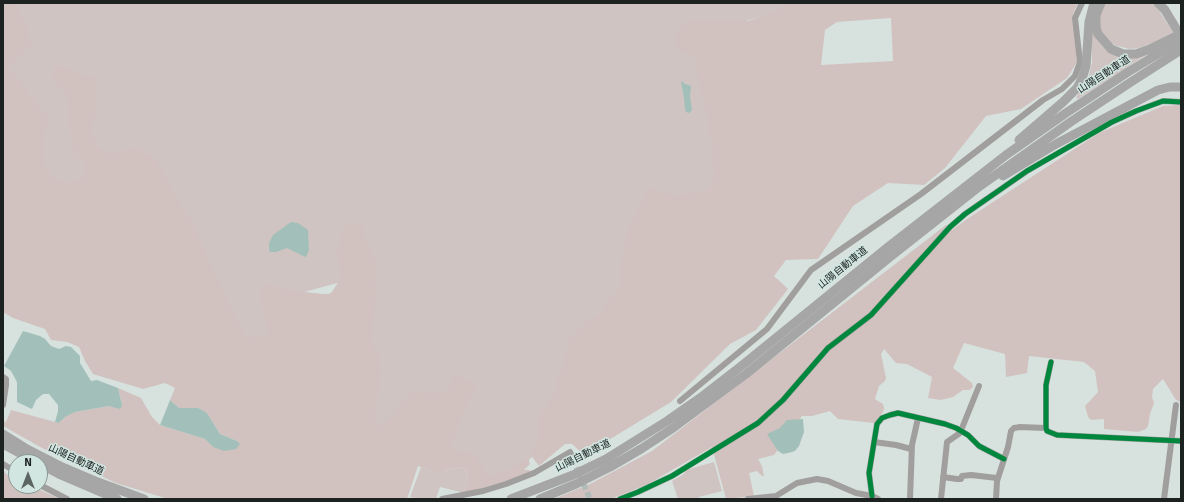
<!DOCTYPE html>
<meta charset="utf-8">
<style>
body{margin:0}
#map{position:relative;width:1184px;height:502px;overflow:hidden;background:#d7e2df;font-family:Signika,sans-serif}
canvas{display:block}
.frame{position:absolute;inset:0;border:4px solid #1b2220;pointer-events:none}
.north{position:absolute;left:8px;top:454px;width:40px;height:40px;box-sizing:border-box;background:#d2e6e1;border:1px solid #899894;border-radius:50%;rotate:0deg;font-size:11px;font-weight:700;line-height:16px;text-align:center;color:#1b2220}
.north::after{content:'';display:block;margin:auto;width:14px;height:18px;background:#5d6563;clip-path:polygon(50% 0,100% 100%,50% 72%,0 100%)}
</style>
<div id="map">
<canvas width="1184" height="502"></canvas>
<div class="frame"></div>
<div class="north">N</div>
</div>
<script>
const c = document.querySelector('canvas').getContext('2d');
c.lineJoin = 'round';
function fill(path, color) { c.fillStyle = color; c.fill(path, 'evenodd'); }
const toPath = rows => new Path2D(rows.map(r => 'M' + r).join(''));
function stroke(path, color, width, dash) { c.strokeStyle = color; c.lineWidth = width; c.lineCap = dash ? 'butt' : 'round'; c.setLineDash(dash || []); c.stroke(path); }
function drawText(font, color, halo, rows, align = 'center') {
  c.font = font + ' Signika,"Noto Sans JP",sans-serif'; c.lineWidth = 3; c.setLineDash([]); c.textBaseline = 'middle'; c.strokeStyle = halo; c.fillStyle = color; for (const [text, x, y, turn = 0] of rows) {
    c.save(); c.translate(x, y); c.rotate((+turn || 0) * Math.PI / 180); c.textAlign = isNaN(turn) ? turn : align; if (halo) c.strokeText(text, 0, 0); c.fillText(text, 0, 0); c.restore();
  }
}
fill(toPath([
 [13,3,794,3,793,5,705,35,716,187,623,297,542,447,518,471,483,479,475,458,384,438,370,427,366,275,272,301,280,342,245,343,69,195,39,175,3,60],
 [1105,3,1152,3,1160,12,1173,32,1155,42,1139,48,1130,49,1117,46,1109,42,1101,31,1100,27,1099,18],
 [1091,23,1096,37,1102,46,1112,53,1149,53,1078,99,1076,97,1088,80,1092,62],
 [714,462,722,491,699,497,698,499,678,499,672,481,684,474,686,470],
 [421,467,442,475,444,470,461,467,466,469,468,476,464,493,440,487,436,499,418,499,410,497]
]), '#d0c4c2');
fill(toPath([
 [3,3,17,3,19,18,24,17,32,46,8,66,50,120,43,136,43,161,53,177,59,181,68,183,79,181,84,176,86,173,84,162,75,153,71,142,67,96,52,79,55,64,96,79,97,106,92,133,96,144,101,149,112,154,135,147,155,158,190,219,246,337,258,337,268,333,260,299,260,291,266,286,269,284,290,290,322,294,329,294,332,292,340,279,337,250,343,227,346,224,349,223,357,223,361,225,372,251,376,266,375,298,372,345,379,355,381,373,374,424,382,425,414,391,437,394,447,390,450,388,452,375,477,382,450,447,476,456,487,476,507,471,522,462,527,456,530,464,524,470,530,470,530,473,507,482,464,493,468,476,466,469,461,467,444,470,442,475,418,466,407,499,168,499,116,483,42,448,3,426,3,421,6,422,11,410,59,423,65,417,75,412,109,406,122,405,118,388,141,398,152,417,160,425,205,439,213,447,237,441,220,434,207,413,198,408,179,408,170,400,175,388,165,383,143,389,93,374,85,361,79,347,67,342,51,340,45,329,13,318,3,312],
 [785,3,1078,3,1073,14,1077,62,1067,78,1021,109,986,116,945,168,924,185,888,183,853,206,818,259,786,260,774,276,788,289,756,330,730,344,671,402,584,455,572,444,565,444,539,466,530,454,538,439,538,417,553,396,571,335,587,322,596,317,620,285,623,247,631,220,640,208,645,191,655,188,661,192,668,194,677,195,698,192,706,190,709,187,714,176,712,146,707,115,698,80,695,59,684,54,679,50,674,42,675,33,683,24,693,20,748,21,778,9],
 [891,18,893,61,821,65,825,30,837,22],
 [1180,105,1181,106,1181,402,1176,400,1163,379,1153,389,1152,397,1154,403,1150,414,1148,426,1146,429,1138,432,1104,429,1104,419,1091,420,1088,417,1085,406,1098,392,1095,371,1084,362,1029,356,1027,373,1006,377,1005,354,964,343,953,368,972,383,973,387,970,390,963,390,953,397,941,400,928,398,932,377,907,364,896,363,884,349,881,354,886,378,885,381,879,386,875,399,883,404,884,408,883,412,874,423,838,419,830,411,812,416,802,416,774,455,758,459,762,466,764,476,762,476,757,471,749,473,754,496,726,499,712,447,648,484,611,499,554,499,592,483,652,451,946,225,952,230,967,219,1099,133,1163,106],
 [3,471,9,476,16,479,16,486,31,486,60,499,3,499]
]), '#d1c2c0');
fill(toPath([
 [682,81,685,84,691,86,690,96,692,110,689,113,686,112,685,109,684,98,681,82],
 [291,222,298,223,308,230,309,250,307,255,305,257,287,248,276,252,270,252,269,250,269,243,273,235],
 [23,331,40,336,45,339,51,346,59,349,66,346,71,347,80,356,80,363,91,381,97,380,118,388,122,405,121,408,120,409,109,406,75,412,65,417,59,423,55,422,58,411,58,405,49,394,43,394,36,400,32,409,17,402,17,382,11,371,4,366],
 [170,400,179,408,198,408,202,410,207,413,220,434,237,441,240,444,236,449,224,451,213,447,205,439,160,425],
 [803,419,804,432,799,446,795,451,788,453,783,454,778,451,767,434,780,428,787,420]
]), '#a2c0b9');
stroke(toPath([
 [573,459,590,499]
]), '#b1bcb9', 6, [6, 3]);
stroke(toPath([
 [1051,362,1046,385,1046,428,1047,431,1057,435,1181,441],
 [3,377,6,379,6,385,3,405],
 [680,401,767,329,811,270,921,194,1043,100,1062,89,1075,76,1080,62,1075,18,1082,3],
 [874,442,896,445,911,449],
 [3,464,16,472],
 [943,477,957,479,961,479,962,476,971,475,997,478],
 [40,485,67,499],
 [872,496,869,473,877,424,882,418,890,415,898,413,945,424,956,428,968,435,979,446,1004,459],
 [442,499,483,491,506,484,534,473,570,452,573,459],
 [620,499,638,492,672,476,758,423,783,400,828,348,871,315,950,227,965,214,1027,171,1112,122,1136,111,1163,101,1181,102],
 [748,499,776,496,797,483,817,479,828,481,856,493,872,496,878,499],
 [910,499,912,445,918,418],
 [941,499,947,442,960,433,979,386],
 [996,499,997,481,1008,447,1011,431,1014,428,1020,427,1046,428],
 [1164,499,1176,405]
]), '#a19f9e', 6);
stroke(toPath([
 [1101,3,1096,15,1096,27,1098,34,1111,49,1123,54,1136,54,1150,49,1178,35],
 [1158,3,1165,10,1177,30],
 [1019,140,1063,102,1077,88,1082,79,1086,66,1089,22,1094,3],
 [1003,176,1056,144,1158,90,1170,87,1181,87],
 [3,434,27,449,62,467,95,481,144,499],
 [3,444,36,462],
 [40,464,59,474,117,499],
 [511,499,573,475,606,459,667,421,700,398,740,367,888,247,1006,155,1066,113,1128,72,1181,40],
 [540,499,576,484,610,467,641,449,673,428,746,374,890,257,980,186,1072,121,1134,80,1181,50]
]), '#a5a6a5', 9);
stroke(toPath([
 [1051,362,1046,385,1046,428,1047,431,1057,435,1181,441],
 [872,496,869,473,877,424,882,418,890,415,898,413,945,424,956,428,968,435,979,446,1004,459],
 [620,499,638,492,672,476,758,423,783,400,828,348,871,315,950,227,965,214,1027,171,1112,122,1136,111,1163,101,1181,102]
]), '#00873e', 5);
drawText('10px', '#1b2220', '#d2e6e1', [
 ["山陽自動車道",1104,75,-33],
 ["山陽自動車道",843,268,-39],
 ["山陽自動車道",583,456,-26],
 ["山陽自動車道",76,460,25]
]);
</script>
